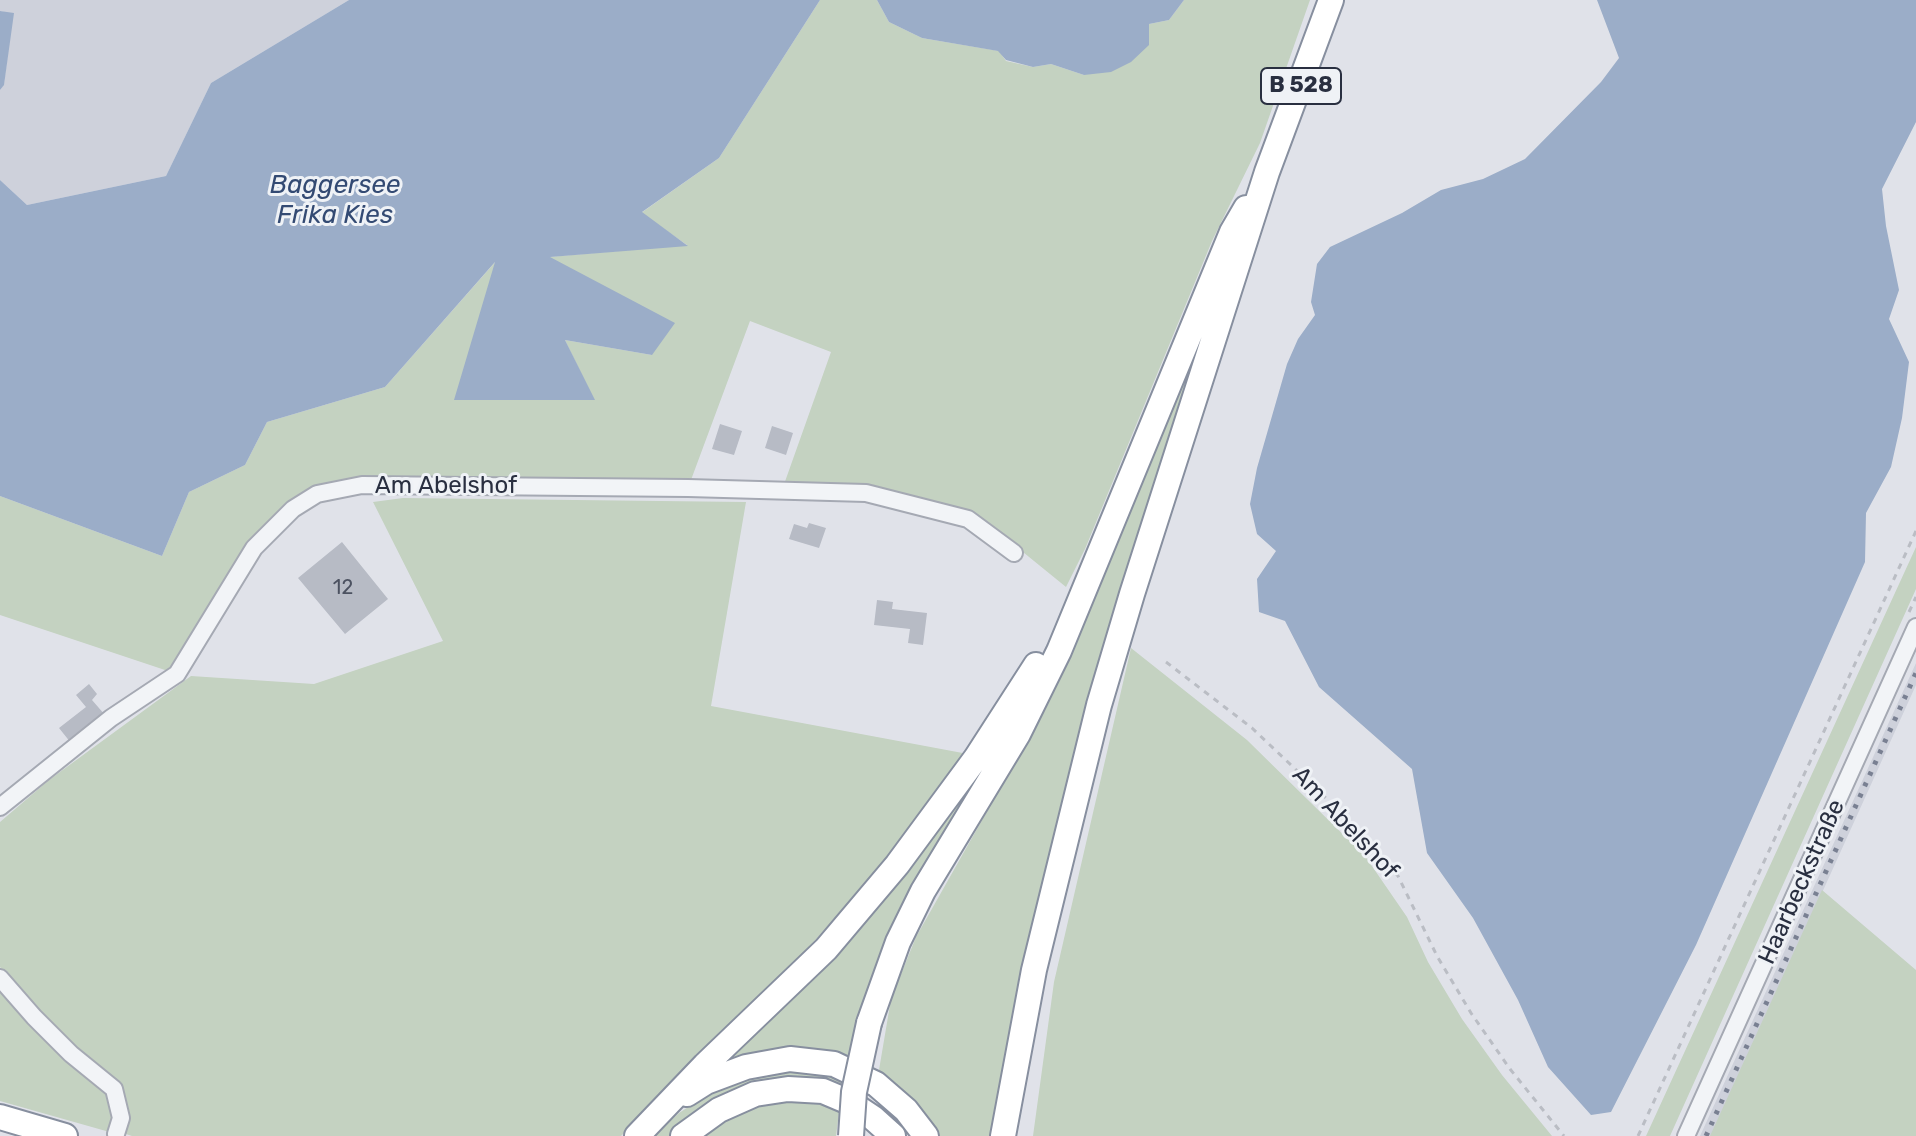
<!DOCTYPE html>
<meta charset="utf-8">
<style>
body{margin:0}
canvas{display:block;background:#e0e2e9}
</style>
<canvas width="1916" height="1136"></canvas>
<script>
const c = document.querySelector('canvas').getContext('2d');
c.lineJoin = 'round';
function fill(path, color) { c.fillStyle = color; c.fill(path, 'evenodd'); }
const toPath = rows => new Path2D(rows.map(r => 'M' + r).join(''));
function stroke(path, color, width, dash) { c.strokeStyle = color; c.lineWidth = width; c.lineCap = dash ? 'butt' : 'round'; c.setLineDash(dash || []); c.stroke(path); }
function drawText(font, color, halo, rows, align = 'center') {
  c.font = font + ' Rubik,sans-serif'; c.lineWidth = 6; c.setLineDash([]); c.textBaseline = 'middle'; c.strokeStyle = halo; c.fillStyle = color; for (const [text, x, y, turn = 0] of rows) {
    c.save(); c.translate(x, y); c.rotate((+turn || 0) * Math.PI / 180); c.textAlign = isNaN(turn) ? turn : align; if (halo) c.strokeText(text, 0, 0); c.fillText(text, 0, 0); c.restore();
  }
}
fill(toPath([
 [0,0,349,0,211,83,166,176,27,205,0,180,0,90,4,84,13,14,0,11],
 [1916,663,1916,685,1712,1136,1700,1136]
]), '#ced1db');
fill(toPath([
 [820,0,877,0,889,22,922,38,999,51,1006,61,1033,67,1051,64,1084,75,1149,24,1169,20,1184,0,1310,0,1260,143,1212,241,1085,549,1066,587,1018,548,968,519,866,493,782,490,831,352,750,321,688,488,362,485,317,494,254,548,177,674,0,615,0,496,162,556,189,492,245,465,267,422,385,387,497,260,594,400,565,340,652,355,549,257,687,245,641,213,719,158],
 [1206,323,1113,612,1033,927,991,1136,940,1136,923,1111,879,1070,891,999,916,937,1012,767],
 [403,498,746,502,711,706,968,754,880,867,802,955,621,1136,132,1136,126,1134,127,1101,120,1086,104,1069,65,1039,0,967,0,822,49,780,191,676,314,684,443,641,373,502],
 [1916,547,1916,589,1670,1136,1646,1136],
 [1131,648,1247,740,1365,856,1407,917,1428,962,1462,1019,1502,1075,1552,1136,1033,1136,1054,982],
 [995,750,850,1064,710,1075,899,880],
 [1822,890,1916,970,1916,1136,1710,1136],
 [0,978,114,1089,113,1133,0,1101],
 [780,1068,843,1076,842,1088,809,1081,672,1136,653,1136,679,1113,716,1089],
 [793,1097,840,1105,836,1136,695,1136,747,1105]
]), '#c4d2c1');
fill(toPath([
 [349,0,820,0,719,158,642,212,688,246,550,257,675,323,652,355,565,340,595,400,454,400,495,262,385,387,267,422,245,465,189,492,162,556,0,496,0,180,27,205,166,176,211,83],
 [877,0,1184,0,1169,20,1149,24,1149,45,1131,62,1111,72,1084,75,1051,64,1033,67,1006,60,998,51,922,38,889,22],
 [1597,0,1916,0,1916,122,1882,189,1886,226,1899,290,1889,319,1909,362,1902,418,1891,467,1866,513,1865,562,1696,945,1611,1112,1591,1115,1548,1067,1518,1000,1473,918,1427,853,1412,769,1319,687,1285,621,1259,612,1257,579,1276,551,1257,534,1250,504,1257,468,1287,364,1298,339,1315,315,1311,302,1317,264,1330,247,1402,213,1441,190,1483,179,1525,159,1601,82,1619,58],
 [0,11,14,13,4,85,0,90]
]), '#9badc8');
fill(toPath([
 [720,424,742,431,734,455,712,449],
 [772,426,793,433,786,455,765,448],
 [809,523,826,528,819,548,789,539,794,524,807,528],
 [342,542,388,599,345,634,298,578],
 [877,600,893,602,892,609,927,613,923,645,908,643,910,629,874,625],
 [89,684,97,694,92,700,105,715,71,743,59,728,86,707,76,695]
]), '#b7bbc5');
const minor = toPath([
 [0,807,111,718,177,674,254,548,293,509,317,494,362,485,688,488,866,493,968,519,1014,553],
 [0,978,34,1017,71,1054,114,1089,121,1118,116,1134],
 [1686,1136,1916,627]
]);
const highway = toPath([
 [869,1023,898,942,923,891,1018,734,1059,651,1232,232,1246,208],
 [687,1094,706,1082,746,1067,790,1059,834,1064,876,1084,906,1110,926,1136],
 [0,1117,65,1136],
 [637,1136,705,1065,826,949,897,865,976,758,1036,665],
 [683,1136,719,1110,755,1094,788,1089,823,1091,849,1102,873,1118,893,1136],
 [1003,1136,1034,970,1099,705,1132,594,1267,172,1331,0]
]);
stroke(minor, '#a5a9b3', 20);
stroke(highway, '#878f9f', 28);
stroke(toPath([
 [1909,612,1916,597],
 [1166,662,1252,728,1330,802,1398,876,1437,956,1471,1013,1510,1069,1564,1136],
 [1638,1136,1916,531]
]), '#babdc4', 3, [6, 6]);
stroke(minor, '#f2f4f7', 16);
stroke(highway, '#fff', 24);
stroke(toPath([
 [1706,1136,1916,673]
]), '#798092', 5, [4, 8]);
const highwayBridge = toPath([
 [851,1136,854,1092,869,1023]
]);
stroke(highwayBridge, '#878f9f', 28, []);
stroke(highwayBridge, '#fff', 24);
drawText('20px', '#4c5261', null, [
 ["12",343,588]
]);
for (const [x, y, w] of [
 [1301,86,80]
]) { const box = new Path2D(); box.roundRect(x - w / 2, y - 18, w, 36, 6); c.fillStyle = '#eff2f6'; c.fill(box); stroke(box, '#292f40', 2); }
drawText('bold 22px', '#292f40', null, [
 ["B 528",1301,86]
]);
drawText('24px', '#292f40', '#eff2f6', [
 ["Am Abelshof",446,486],
 ["Am Abelshof",1345,823,47],
 ["Haarbeckstraße",1802,882,-66]
]);
drawText('italic 26px', '#334a73', '#eff2f6', [
 ["Baggersee",335,185],
 ["Frika Kies",335,215]
]);
</script>
